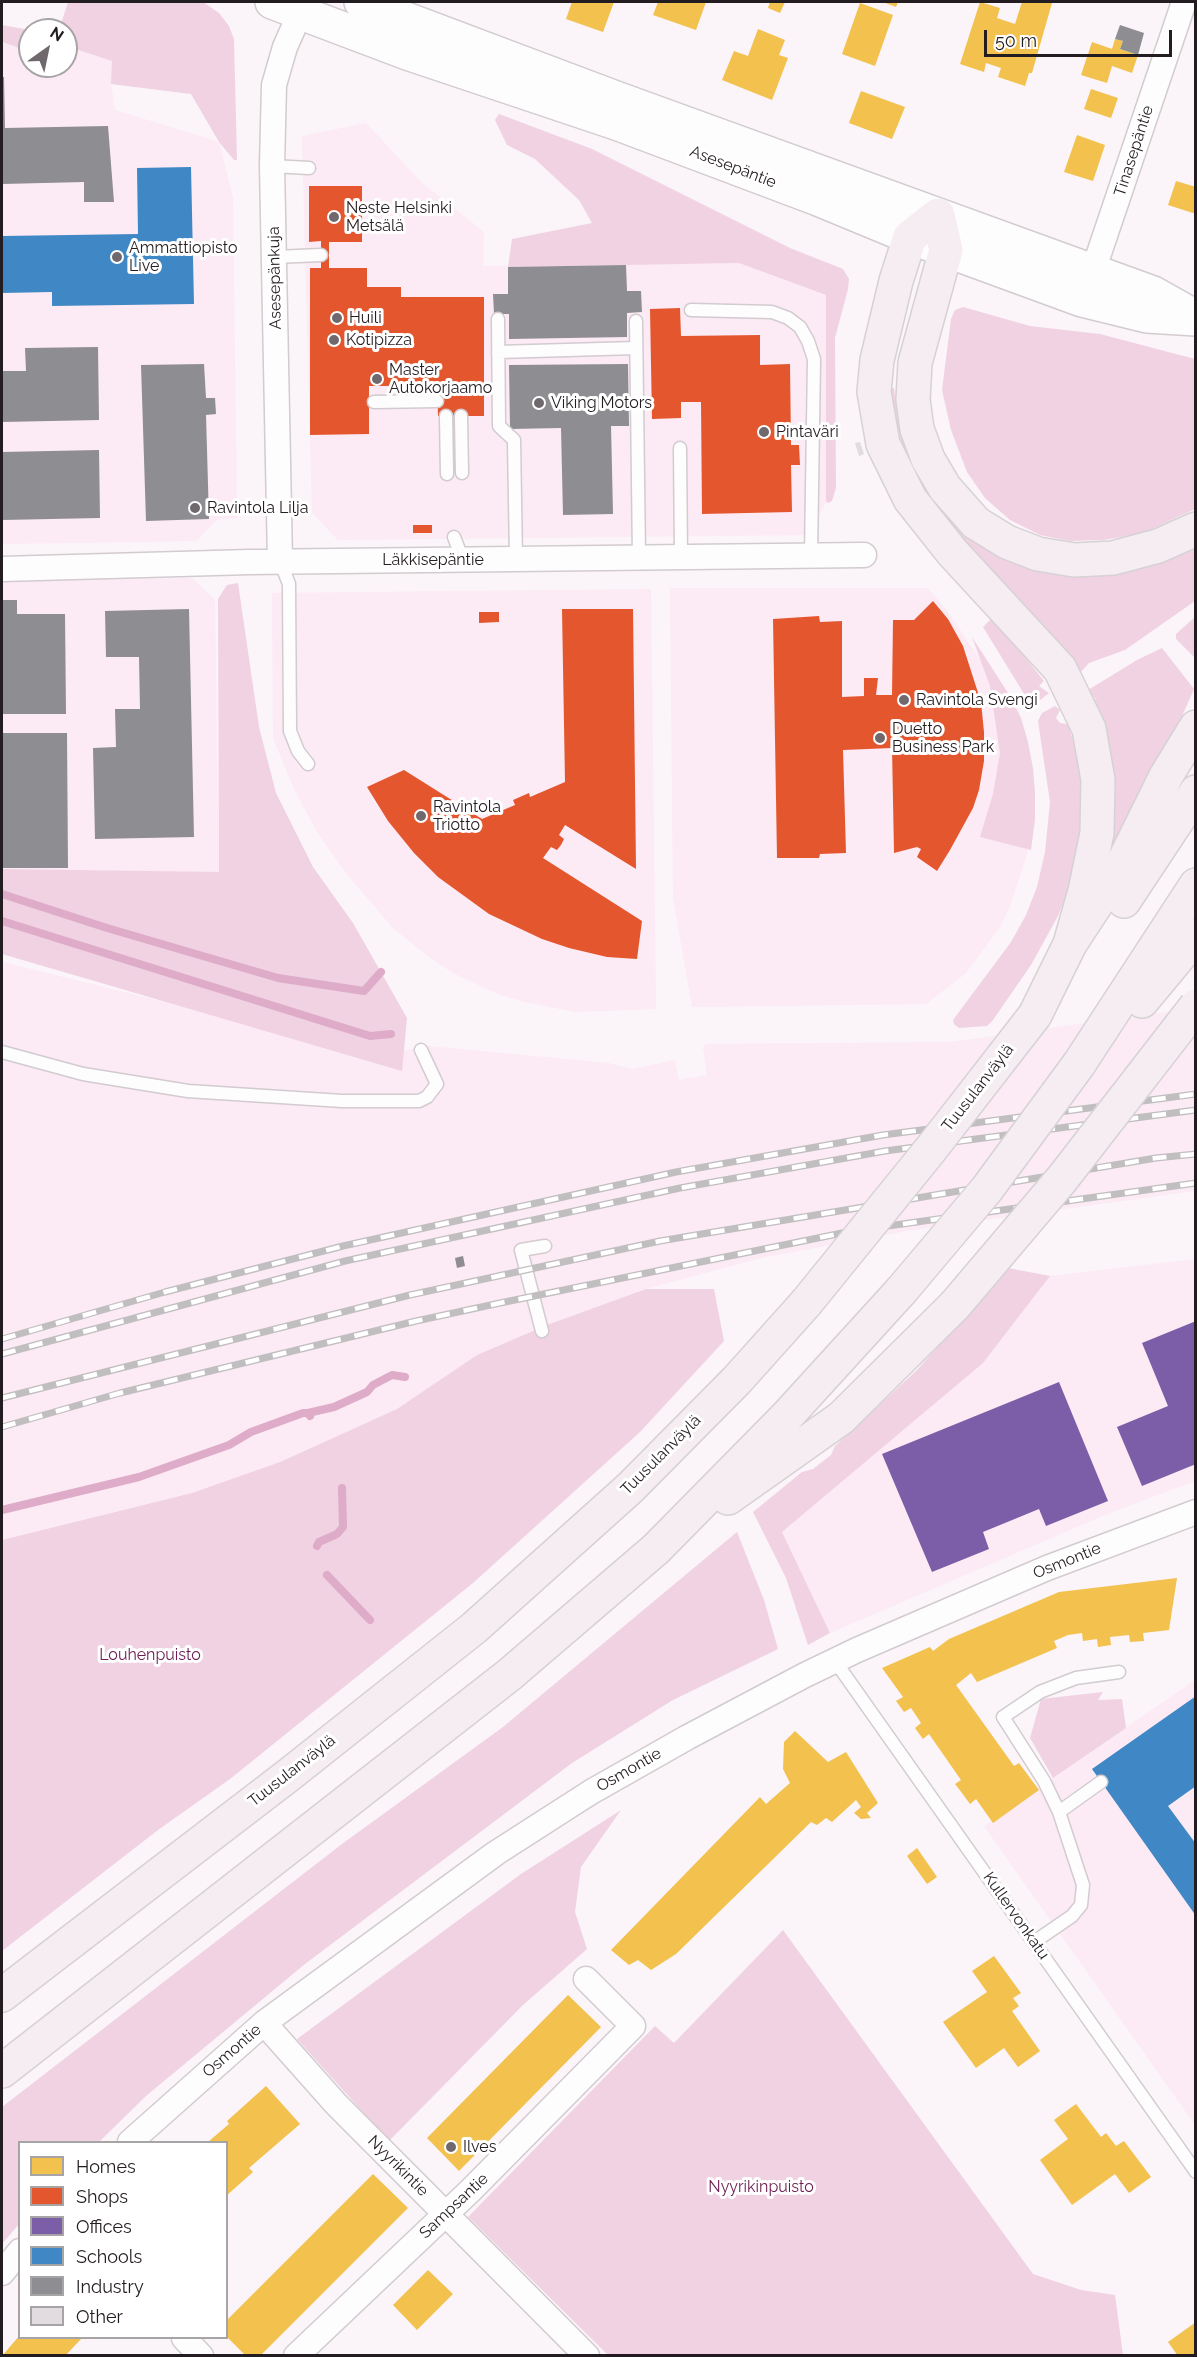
<!DOCTYPE html>
<meta charset="utf-8">
<style>
body{margin:0}
#map{position:relative;width:1197px;height:2357px;overflow:hidden;background:#fbf4f8;font-family:Raleway,sans-serif}
canvas{display:block}
.frame{position:absolute;inset:0;border:3px solid #231c20;pointer-events:none}
.legend{position:absolute;left:18px;top:2141px;width:210px;height:198px;box-sizing:border-box;background:#fff;border:2px solid #a7a4a6;margin:0;padding:8px 10px;list-style:none;font-size:18px;color:#231c20}
.legend li{display:flex;align-items:center;gap:12px;height:30px}
.legend b{width:30px;border:2px solid #a7a4a6}
.north{position:absolute;left:18px;top:18px;width:60px;height:60px;box-sizing:border-box;background:#fff;border:2px solid #a7a4a6;border-radius:50%;rotate:33deg;font-size:16px;font-weight:700;line-height:24px;text-align:center;color:#231c20}
.north::after{content:'';display:block;margin:auto;width:21px;height:27px;background:#6f686c;clip-path:polygon(50% 0,100% 100%,50% 72%,0 100%)}
.scale{position:absolute;left:984px;top:30px;width:188px;height:27px;box-sizing:border-box;border:3px solid #231c20;border-top:0;padding-left:8px;font-size:18px;line-height:21px;white-space:nowrap;color:#231c20;-webkit-text-stroke:4px #fff;paint-order:stroke}
</style>
<div id="map">
<canvas width="1197" height="2357"></canvas>
<div class="frame"></div>
<ul class="legend">
<li><b style="height:16px;background:#f2c14e"></b>Homes</li>
<li><b style="height:16px;background:#e4572e"></b>Shops</li>
<li><b style="height:16px;background:#7b5ea7"></b>Offices</li>
<li><b style="height:16px;background:#3f88c5"></b>Schools</li>
<li><b style="height:16px;background:#8d8d92"></b>Industry</li>
<li><b style="height:16px;background:#e2dbdf"></b>Other</li>
</ul>
<div class="north">N</div>
<div class="scale">50 m</div>
</div>
<script>
const c = document.querySelector('canvas').getContext('2d');
c.lineJoin = 'round';
function fill(path, color) { c.fillStyle = color; c.fill(path, 'evenodd'); }
const toPath = rows => new Path2D(rows.map(r => 'M' + r).join(''));
function stroke(path, color, width, dash) { c.strokeStyle = color; c.lineWidth = width; c.lineCap = dash ? 'butt' : 'round'; c.setLineDash(dash || []); c.stroke(path); }
function drawText(font, color, halo, rows, align = 'center') {
  c.font = font + ' Raleway,sans-serif'; c.lineWidth = 6; c.setLineDash([]); c.textBaseline = 'middle'; c.strokeStyle = halo; c.fillStyle = color; for (const [text, x, y, turn = 0] of rows) {
    c.save(); c.translate(x, y); c.rotate((+turn || 0) * Math.PI / 180); c.textAlign = isNaN(turn) ? turn : align; if (halo) c.strokeText(text, 0, 0); c.fillText(text, 0, 0); c.restore();
  }
}
fill(toPath([
 [2,43,26,51,30,46,30,66,66,66,66,46,113,61,111,84,115,110,219,142,233,198,237,518,218,519,196,541,2,544],
 [366,123,421,182,484,232,483,266,739,263,826,295,827,501,808,535,338,540,312,513,302,136],
 [192,578,215,600,219,873,2,869,2,580],
 [670,588,928,588,948,612,1002,692,1032,811,1027,854,1010,906,1000,927,966,973,926,1004,692,1007,673,897],
 [651,589,656,1009,576,1012,524,1002,498,994,453,973,429,957,393,928,346,873,317,832,294,789,273,738,272,593],
 [2,962,382,1055,428,1046,608,1063,633,1069,675,1060,679,1080,707,1075,703,1048,706,1044,950,1042,1195,1008,1195,1191,912,1230,761,1258,646,1289,547,1325,477,1355,397,1409,280,1462,192,1493,2,1540],
 [1195,1259,1195,1481,1112,1512,830,1633,782,1532,983,1363,1050,1276],
 [1195,1680,1195,2125,984,1826]
]), '#fceaf4');
fill(toPath([
 [68,2,203,2,219,13,229,26,234,39,237,160,234,160,219,142,191,94,111,84,112,61,66,46,66,30,59,30],
 [2,25,30,30,30,46,27,51,2,42],
 [499,114,592,149,790,248,843,269,849,279,848,289,835,338,836,488,832,501,828,503,826,501,826,295,739,263,508,267,512,239,592,223,579,200,535,159,507,145,495,120],
 [963,307,1030,326,1100,334,1195,359,1195,509,1141,534,1103,540,1070,541,1040,535,1010,520,985,498,967,472,951,430,942,390,951,319,955,310],
 [889,388,894,388,901,432,918,473,997,553,1195,541,1195,601,1125,650,1089,663,1078,675,937,516,901,453],
 [238,583,259,727,276,793,313,867,353,923,407,1018,402,1071,2,954,2,869,219,872,218,599,227,585],
 [993,617,1044,681,1039,686,1049,693,1039,701,1026,697,983,627],
 [1195,617,1195,658,1176,639,1176,634],
 [972,637,1010,696,1021,718,1028,742,1033,768,1035,793,1035,819,1031,850,980,837,993,794,1000,753,990,686],
 [1162,648,1194,689,1160,766,1115,846,1112,845,1114,792,1108,753,1089,698,1097,699,1089,695,1088,690,1137,660],
 [1055,706,1060,710,1056,718,1060,723,1068,724,1082,771,1084,821,1075,874,1058,916,1031,965,993,1020,987,1026,959,1028,954,1024,953,1020,1011,942,1026,915,1037,887,1045,852,1050,802,1038,721,1042,713],
 [1008,1268,1050,1276,983,1363,782,1532,830,1633,808,1645,786,1578,753,1512,802,1472,813,1469,831,1455,835,1446,917,1370],
 [646,1289,714,1289,724,1341,640,1432,473,1583,230,1779,158,1830,2,1951,2,1540,192,1493,280,1462,397,1409,477,1355,547,1325],
 [737,1532,764,1600,778,1649,673,1700,572,1763,305,1964,146,2096,99,2142,20,2142,19,2224,2,2244,2,2107,342,1844,503,1727],
 [1103,1692,1098,1700,1122,1699,1126,1728,1053,1778,1030,1738,1041,1699],
 [621,1810,581,1867,575,1912,587,1949,523,2005,389,2141,297,2039,521,1874],
 [783,1930,1033,2274,1081,2290,1115,2295,1123,2355,608,2355,468,2217,655,2026,674,2043]
]), '#f0d2e3');
fill(toPath([
 [572,2,614,2,603,32,566,19],
 [658,2,706,2,696,30,653,15],
 [770,2,785,2,780,13,768,8],
 [883,2,898,2,896,7],
 [980,2,1000,8,997,18,1015,24,1022,2,1052,3,1032,73,1029,73,1025,86,998,77,1001,68,986,63,984,72,960,64],
 [860,3,893,15,875,66,842,54],
 [758,29,785,40,779,55,788,58,772,100,722,80,734,51,748,56],
 [1115,39,1123,41,1120,49,1138,55,1132,73,1112,66,1107,83,1081,75,1092,42,1112,49],
 [1091,89,1118,98,1111,118,1084,109],
 [861,91,905,107,892,139,849,123],
 [1077,135,1105,145,1093,181,1064,172],
 [1176,181,1196,187,1196,214,1168,205],
 [1177,1578,1169,1630,1143,1633,1144,1641,1130,1642,1129,1635,1110,1637,1111,1645,1098,1647,1097,1639,1083,1641,1082,1633,1068,1635,1054,1641,1057,1648,977,1682,971,1673,956,1685,1014,1766,1019,1763,1039,1790,993,1823,976,1799,970,1804,959,1789,955,1784,961,1780,929,1734,923,1739,915,1728,921,1723,911,1708,904,1712,896,1701,903,1697,882,1668,930,1647,933,1651,949,1639,1059,1592],
 [795,1731,828,1762,846,1752,878,1803,867,1813,871,1818,861,1819,854,1813,861,1807,856,1800,832,1822,826,1818,817,1825,811,1822,676,1954,651,1970,638,1960,629,1965,611,1950,760,1797,766,1804,790,1783,783,1769,784,1742],
 [917,1848,937,1877,927,1884,907,1856],
 [994,1956,1021,1993,1013,1998,1019,2006,1012,2011,1040,2051,1018,2067,1004,2048,976,2068,943,2022,987,1992,972,1971],
 [568,1995,601,2027,459,2171,427,2138],
 [266,2086,300,2124,249,2168,253,2172,226,2196,226,2142,208,2142,229,2124,227,2121],
 [1076,2104,1101,2137,1106,2133,1116,2146,1124,2141,1151,2177,1129,2193,1115,2174,1072,2205,1040,2160,1068,2139,1054,2120],
 [373,2174,408,2208,260,2356,246,2356,226,2336,226,2321],
 [428,2270,453,2294,417,2330,393,2305],
 [1196,2322,1196,2356,1178,2356,1168,2342],
 [20,2335,20,2338,82,2338,65,2356,2,2356]
]), '#f2c14e');
fill(toPath([
 [309,186,362,186,362,242,329,242,329,268,367,268,367,287,401,287,401,297,484,297,484,416,438,416,437,386,369,386,369,434,310,435,310,268,321,268,321,241,309,242],
 [680,308,681,336,760,335,760,365,790,364,791,445,799,445,800,465,791,465,792,512,702,514,701,402,681,402,681,418,652,419,650,309],
 [413,525,432,525,432,533,413,533],
 [933,601,948,619,963,646,981,702,984,732,984,761,979,790,973,808,950,850,937,871,917,857,921,849,917,847,894,853,892,748,843,750,846,853,820,854,819,858,777,858,773,619,819,616,820,622,842,621,842,697,864,696,864,678,878,678,876,695,892,695,893,620,914,620],
 [562,609,633,609,636,869,565,825,559,835,564,839,561,845,557,850,551,847,543,858,642,921,637,959,607,957,569,948,542,939,489,914,438,877,414,853,388,821,367,787,404,770,482,819,515,805,513,800,529,793,530,797,565,782],
 [479,612,499,612,499,622,479,623]
]), '#e4572e');
fill(toPath([
 [1196,1321,1196,1464,1142,1486,1117,1427,1168,1406,1142,1343],
 [1059,1382,1108,1501,1046,1526,1039,1509,983,1532,989,1549,932,1572,882,1454]
]), '#7b5ea7');
fill(toPath([
 [191,167,194,304,52,306,52,292,2,293,2,236,138,234,137,168],
 [1196,1696,1196,1786,1168,1806,1196,1844,1196,1916,1092,1769]
]), '#3f88c5');
fill(toPath([
 [1120,25,1144,33,1138,55,1120,49,1123,41,1115,39],
 [2,77,4,77,5,128,108,126,114,202,84,202,84,182,2,184],
 [626,265,627,291,641,291,642,312,627,313,627,337,509,339,509,314,494,314,493,294,508,294,508,267],
 [98,347,99,420,2,422,2,371,26,371,25,348],
 [204,364,206,398,215,398,216,414,206,415,209,519,146,521,141,365],
 [628,364,629,426,611,426,613,514,563,515,561,428,510,429,509,365],
 [99,450,100,518,2,520,2,452],
 [2,600,17,600,17,614,65,614,66,714,2,714],
 [189,609,194,837,95,839,93,748,116,747,115,709,140,709,139,657,106,657,105,611],
 [2,733,67,733,68,868,2,868],
 [463,1256,465,1266,457,1268,455,1258]
]), '#8d8d92');
stroke(toPath([
 [2,894,107,928,278,978,364,991,381,972],
 [2,921,370,1036,391,1034],
 [308,1413,334,1407,367,1392,373,1385,392,1375,405,1377],
 [2,1510,139,1477,229,1445,251,1432,303,1413,308,1413,310,1416],
 [317,1546,319,1542,337,1534,343,1527,342,1488],
 [327,1575,370,1620]
]), '#deabc8', 8);
fill(toPath([
 [860,442,864,454,859,456,855,443]
]), '#e2dbdf');
const lane = toPath([
 [272,166,309,168],
 [275,257,321,255],
 [691,310,772,312,788,318,800,327,808,341,814,359,811,555],
 [498,319,499,426,514,440,516,559],
 [636,321,639,558],
 [498,352,636,348],
 [374,402,437,401],
 [446,416,447,474],
 [461,416,462,473],
 [680,448,681,557],
 [454,537,463,560],
 [280,561,289,584,290,731,298,751,308,764],
 [2,1052,83,1074,188,1091,342,1101,419,1101,427,1097,437,1084,421,1050],
 [542,1331,521,1250,545,1246],
 [835,1661,1196,2172],
 [1059,1812,1101,1782],
 [1034,1942,1072,1916,1081,1905,1083,1885,1059,1812,1044,1781,1003,1717,1040,1692,1076,1678,1119,1672]
]);
const street = toPath([
 [1088,286,1184,2],
 [280,561,272,166,274,85,285,47,305,2],
 [2,569,250,562,864,555],
 [264,2023,336,2104,587,2356],
 [130,2142,264,2023,496,1853,591,1792,688,1737,805,1675,857,1650,1047,1568,1196,1512],
 [2,2273,20,2251],
 [184,2338,201,2356],
 [296,2356,471,2190,633,2026,586,1979]
]);
const secondary = toPath([
 [272,2,407,53,616,123,818,199,910,237,1082,300,1147,316,1196,319],
 [361,2,616,98,1153,293,1194,316]
]);
const highway = toPath([
 [1124,901,1196,792],
 [1070,944,1085,891,1097,833,1098,780,1089,729,1060,669,952,552,910,499,883,444,874,392,877,360,896,281,910,237,938,215,946,250,915,363,913,400,917,429,928,459,945,488,976,523,1007,542,1038,554,1074,560,1113,558,1158,546,1196,529],
 [1142,1001,1196,936],
 [1035,1015,1070,944,1123,863,1166,776,1196,727],
 [1079,1064,1196,885],
 [728,1498,841,1418,955,1305],
 [2,1995,290,1774,474,1628,630,1488,737,1380,806,1303],
 [2,2071,509,1675,656,1549,787,1416,901,1291]
]);
stroke(lane, '#d2cbcf', 15);
stroke(street, '#d2cbcf', 27);
stroke(secondary, '#d2cbcf', 36);
stroke(highway, '#d6d2d4', 36);
stroke(lane, '#fefdfe', 12);
stroke(street, '#fefdfe', 24);
stroke(secondary, '#fefdfe', 33);
stroke(highway, '#f5edf1', 33);
const rail = toPath([
 [2,1339,165,1292,343,1246,676,1172,883,1135,1196,1094],
 [2,1354,345,1261,680,1188,885,1151,1196,1110],
 [2,1398,410,1295,660,1241,1156,1158,1196,1154],
 [2,1427,120,1393,416,1321,500,1303,852,1231,1196,1183]
]);
stroke(rail, '#c0bebe', 7);
stroke(rail, '#fff', 4.5, [14]);
const highwayBridge = toPath([
 [901,1291,987,1189,1079,1064],
 [806,1303,931,1149,1035,1015],
 [955,1305,1062,1179,1196,1006]
]);
stroke(highwayBridge, '#d6d2d4', 36, []);
stroke(highwayBridge, '#f5edf1', 33);
for (const [x, y, r, color] of [
 [334,217,6,"#6f686c"],
 [117,257,6,"#6f686c"],
 [337,318,6,"#6f686c"],
 [334,340,6,"#6f686c"],
 [377,379,6,"#6f686c"],
 [539,403,6,"#6f686c"],
 [764,432,6,"#6f686c"],
 [195,508,6,"#6f686c"],
 [904,700,6,"#6f686c"],
 [880,738,6,"#6f686c"],
 [421,816,6,"#6f686c"],
 [451,2147,6,"#6f686c"]
]) { const dot = new Path2D(); dot.arc(x, y, r, 0, 2 * Math.PI); c.fillStyle = color; c.fill(dot); stroke(dot, '#fff', 2); }
drawText('16px', '#231c20', '#fff', [
 ["Tinasepäntie",1134,151,-72],
 ["Asesepäntie",733,167,21],
 ["Asesepänkuja",275,278,-91],
 ["Läkkisepäntie",433,560],
 ["Tuusulanväylä",978,1088,-52],
 ["Tuusulanväylä",661,1455,-45],
 ["Osmontie",1067,1561,-22],
 ["Osmontie",629,1770,-30],
 ["Tuusulanväylä",292,1771,-38],
 ["Kullervonkatu",1016,1916,55],
 ["Osmontie",232,2051,-41],
 ["Nyyrikintie",398,2166,45],
 ["Sampsantie",454,2206,-43]
]);
drawText('16px', '#231c20', '#fff', [
 ["Neste Helsinki",346,208],
 ["Metsälä",346,226],
 ["Ammattiopisto",129,248],
 ["Live",129,266],
 ["Huili",349,318],
 ["Kotipizza",346,340],
 ["Master",389,370],
 ["Autokorjaamo",389,388],
 ["Viking Motors",551,403],
 ["Pintaväri",776,432],
 ["Ravintola Lilja",207,508],
 ["Ravintola Svengi",916,700],
 ["Duetto",892,729],
 ["Business Park",892,747],
 ["Ravintola",433,807],
 ["Triotto",433,825],
 ["Ilves",463,2147]
], 'left');
drawText('16px', '#6d1d52', '#fff', [
 ["Louhenpuisto",150,1655],
 ["Nyyrikinpuisto",761,2187]
]);
</script>
